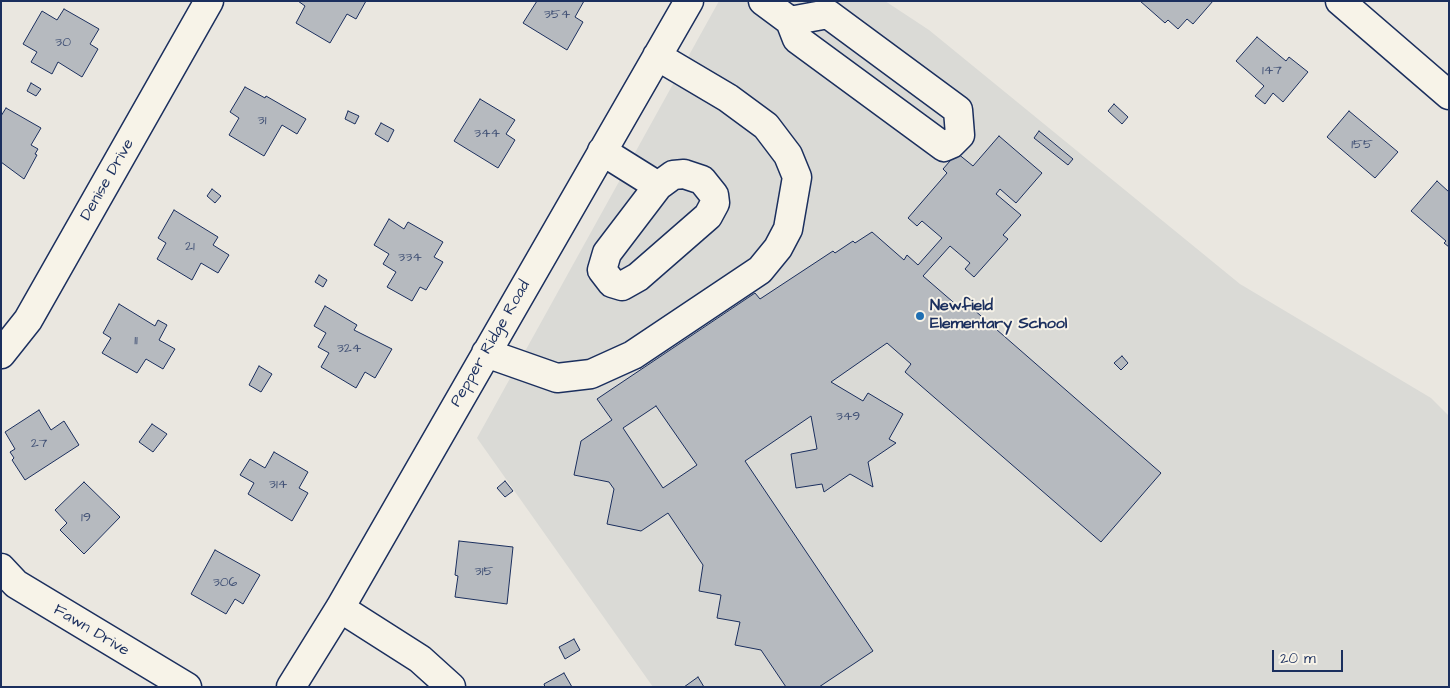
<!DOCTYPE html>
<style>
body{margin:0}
#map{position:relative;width:1450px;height:688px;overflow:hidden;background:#eae7e0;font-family:"Architects Daughter",sans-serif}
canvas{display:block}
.frame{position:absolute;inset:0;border:2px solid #1b2f5e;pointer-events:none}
.scale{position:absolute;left:1272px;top:650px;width:71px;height:22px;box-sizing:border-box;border:2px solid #1b2f5e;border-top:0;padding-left:6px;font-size:15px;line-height:18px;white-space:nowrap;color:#1b2f5e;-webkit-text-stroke:4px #f7f3e8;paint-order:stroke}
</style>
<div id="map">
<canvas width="1450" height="688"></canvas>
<div class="frame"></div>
<div class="scale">20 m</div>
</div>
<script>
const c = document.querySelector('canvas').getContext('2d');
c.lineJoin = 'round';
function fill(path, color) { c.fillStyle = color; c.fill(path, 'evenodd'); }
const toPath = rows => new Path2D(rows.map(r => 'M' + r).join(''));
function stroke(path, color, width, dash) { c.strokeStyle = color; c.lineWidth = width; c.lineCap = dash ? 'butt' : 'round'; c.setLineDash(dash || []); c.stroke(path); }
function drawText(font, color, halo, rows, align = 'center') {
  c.font = font + ' "Architects Daughter",sans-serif'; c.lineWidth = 4; c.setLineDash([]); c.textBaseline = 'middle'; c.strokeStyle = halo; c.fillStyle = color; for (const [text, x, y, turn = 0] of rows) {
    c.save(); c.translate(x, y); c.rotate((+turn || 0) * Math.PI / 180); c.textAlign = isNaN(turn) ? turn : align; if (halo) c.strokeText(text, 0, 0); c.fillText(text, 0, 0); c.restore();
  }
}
fill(toPath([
 [719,1,885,1,929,30,1240,284,1431,398,1449,416,1449,687,653,687,477,438]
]), '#dadad6');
const building = toPath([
 [298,1,366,1,356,19,347,14,330,43,296,23,305,6,298,1],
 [537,1,584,1,575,17,583,22,567,50,523,23,537,1],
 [1140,1,1213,1,1193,24,1187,19,1178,29,1168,20,1165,23,1140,1],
 [64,9,99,29,90,44,98,49,82,77,58,62,52,74,31,62,37,52,23,44,42,11,57,20,64,9],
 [1257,37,1286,61,1289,57,1308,72,1283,102,1273,93,1265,104,1255,96,1264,86,1236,61,1257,37],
 [31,83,41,89,36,96,27,91,31,83],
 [245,87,265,98,266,96,306,119,297,134,282,125,264,156,229,135,239,118,230,112,245,87],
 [480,99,515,120,506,134,515,140,498,168,454,141,480,99],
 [1114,104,1128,117,1122,124,1108,111,1114,104],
 [6,108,41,128,31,145,38,149,35,154,37,155,24,179,1,162,1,116,6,108],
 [348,111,359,116,355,124,345,119,348,111],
 [1349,111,1398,152,1375,178,1327,137,1349,111],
 [381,123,394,130,388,142,375,134,381,123],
 [1039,131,1073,159,1068,165,1034,138,1039,131],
 [999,136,1042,173,1016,203,1000,189,996,194,1021,215,1003,235,1008,239,974,277,965,269,970,263,950,246,923,276,960,308,965,302,1161,473,1101,542,905,372,911,364,887,343,831,382,863,401,868,393,903,414,889,439,896,443,868,462,873,487,850,474,824,492,822,484,796,488,791,454,817,449,811,416,745,461,873,651,819,687,786,687,761,650,735,645,740,622,717,618,721,595,699,591,703,565,668,513,641,531,607,524,614,489,609,482,574,475,581,441,612,420,597,399,755,293,760,299,833,251,835,253,853,241,855,243,872,232,904,260,907,255,918,265,942,238,922,221,917,226,908,218,947,173,943,169,957,153,973,166,999,136],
 [656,406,697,465,663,488,623,428,656,406],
 [1437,181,1449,192,1449,247,1444,243,1446,241,1411,211,1437,181],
 [212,189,221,196,215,203,207,196,212,189],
 [174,210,218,237,213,245,229,255,218,273,201,263,192,280,157,259,166,243,158,238,174,210],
 [389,219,404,229,408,222,443,242,434,257,443,262,426,290,420,287,412,301,387,287,396,272,383,264,389,254,374,245,389,219],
 [319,275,327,280,323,287,315,282,319,275],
 [119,304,155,326,158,320,167,325,159,340,175,349,163,369,146,359,137,373,102,353,111,338,103,333,119,304],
 [325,306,357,325,354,330,392,349,375,378,365,372,356,388,321,367,329,353,318,347,326,333,314,326,325,306],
 [1122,356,1128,363,1121,370,1114,363,1122,356],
 [259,366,272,374,261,392,249,385,259,366],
 [39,410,51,430,64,421,79,445,25,480,12,460,14,458,10,452,15,449,5,432,39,410],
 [152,424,167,434,153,452,139,442,152,424],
 [274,452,308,472,299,488,308,493,292,521,248,494,254,483,240,475,250,459,265,468,274,452],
 [505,481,513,491,505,497,497,488,505,481],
 [84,482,120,517,84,554,60,530,67,523,55,510,84,482],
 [459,541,513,547,507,604,455,597,458,576,455,575,459,541],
 [215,550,260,575,243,604,235,599,226,614,191,594,215,550],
 [574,639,580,650,565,659,559,647,574,639],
 [564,673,572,687,545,687,544,684,564,673],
 [698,677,704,687,684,687,698,677]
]);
fill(building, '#b6babf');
stroke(building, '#1b2f5e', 1);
const minor = toPath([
 [763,1,790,21,797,39,944,147,951,144,960,135,958,110,828,14,790,21],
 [1340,1,1449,95],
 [602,151,658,186],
 [684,174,702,180,714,195,715,203,708,216,638,277,622,286,612,283,602,270,607,253,658,186,673,175,684,174],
 [486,353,557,378,591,374,633,355,760,270,778,248,788,229,797,177,788,155,766,126,728,98,657,56],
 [1,354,28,320,209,1],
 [1,568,16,584,187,687],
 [340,608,420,659,451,687],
 [291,687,340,608,689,1]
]);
stroke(minor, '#1b2f5e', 31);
stroke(minor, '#f7f3e8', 28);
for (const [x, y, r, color] of [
 [920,316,5,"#1f6fb2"]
]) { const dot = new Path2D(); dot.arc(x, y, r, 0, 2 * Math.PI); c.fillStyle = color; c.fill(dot); stroke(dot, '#f7f3e8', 2); }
drawText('14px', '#425276', null, [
 ["354",557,15],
 ["30",63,43],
 ["147",1272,71],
 ["31",262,121],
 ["344",487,134],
 ["155",1362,145],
 ["21",190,247],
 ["334",410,258],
 ["11",136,341],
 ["324",349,349],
 ["349",848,417],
 ["27",39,444],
 ["314",278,485],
 ["19",86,518],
 ["315",484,572],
 ["306",225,583]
]);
drawText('16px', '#1b2f5e', '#f7f3e8', [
 ["Denise Drive",108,180,-60],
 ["Pepper Ridge Road",491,344,-60],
 ["Fawn Drive",91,631,31]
]);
drawText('bold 16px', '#1b2f5e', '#f7f3e8', [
 ["Newfield",930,307],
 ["Elementary School",930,325]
], 'left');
</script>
